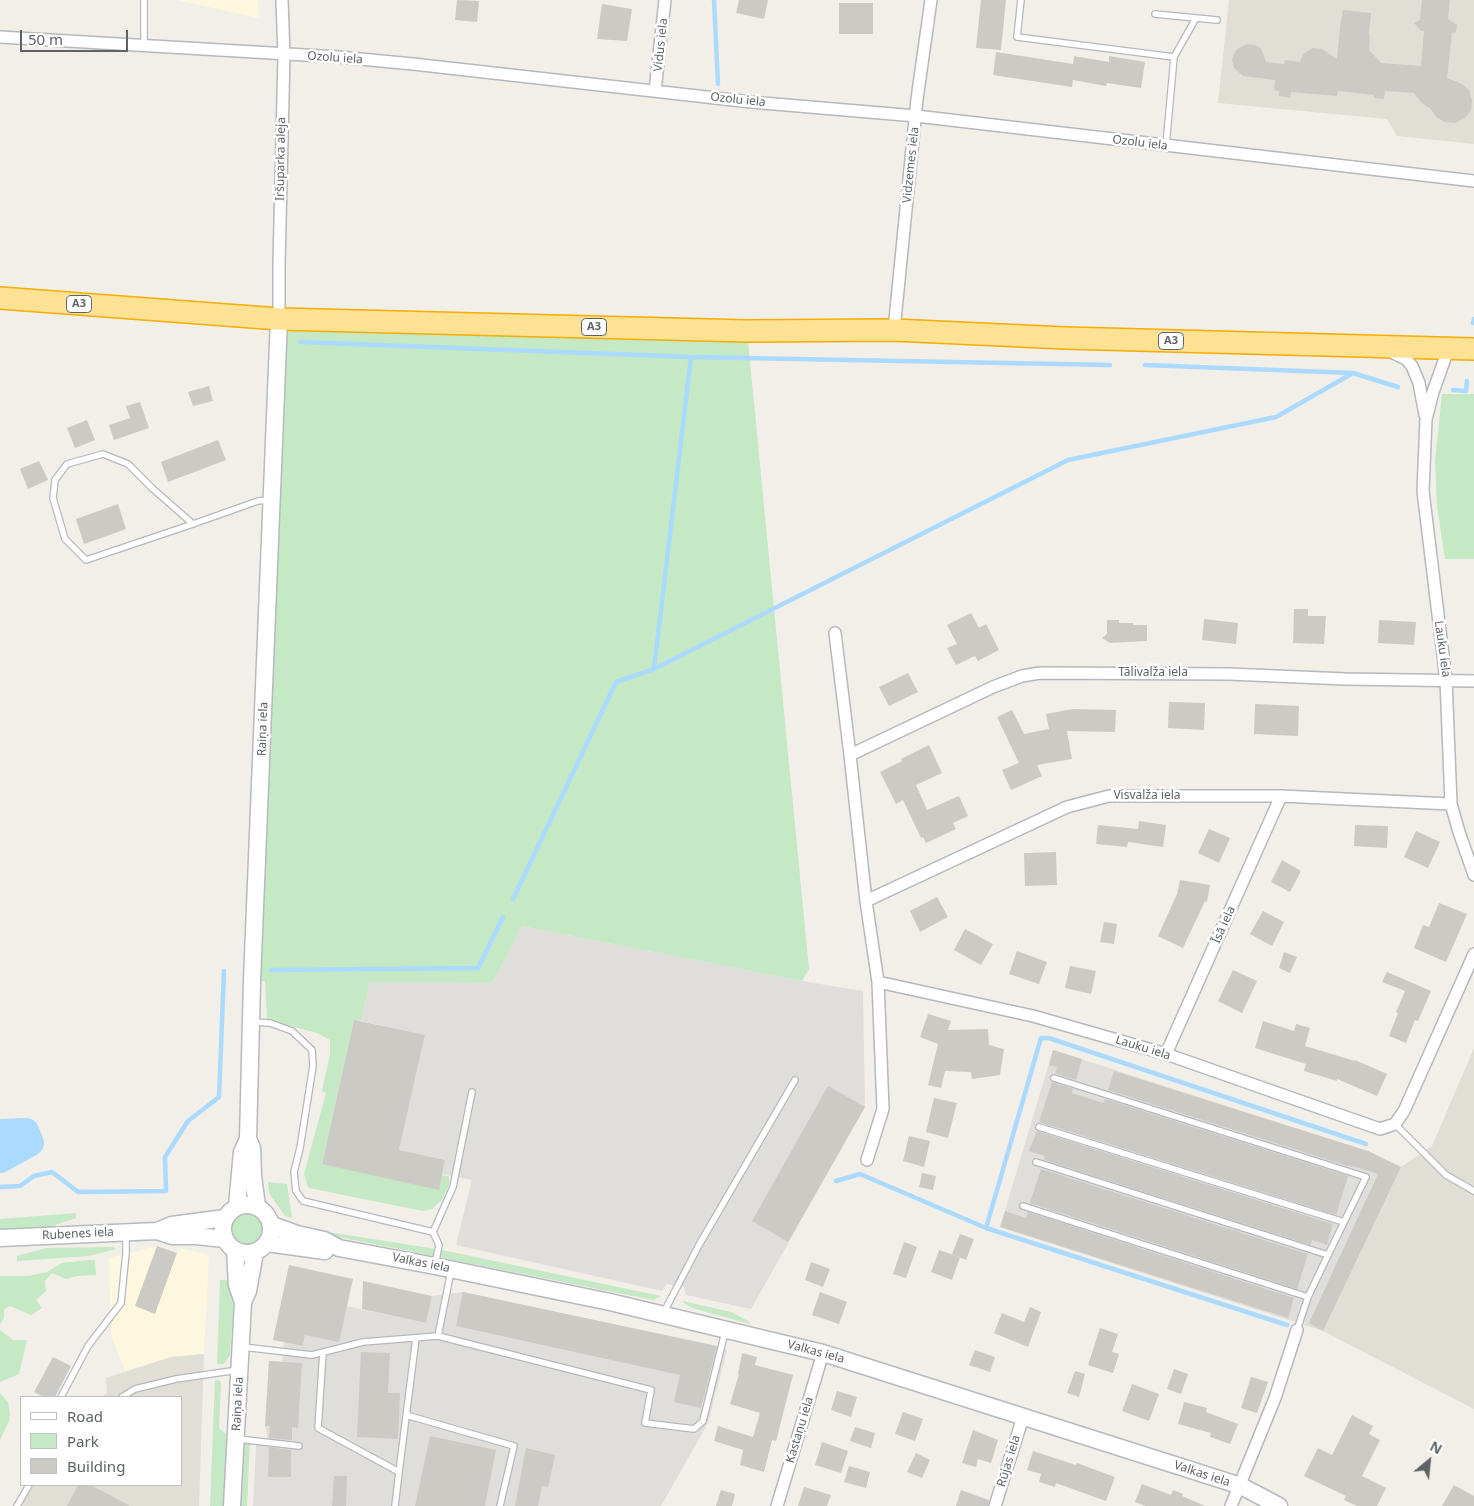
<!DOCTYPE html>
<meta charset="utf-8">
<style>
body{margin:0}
#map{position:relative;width:1474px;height:1506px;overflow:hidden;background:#f1efe8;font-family:"Noto Sans",sans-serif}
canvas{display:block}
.legend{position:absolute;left:20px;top:1396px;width:162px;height:90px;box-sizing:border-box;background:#fff;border:1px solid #bfc1c3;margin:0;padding:6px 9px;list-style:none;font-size:15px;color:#5f6368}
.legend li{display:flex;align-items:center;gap:10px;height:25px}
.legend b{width:25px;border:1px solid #bfc1c3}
.north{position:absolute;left:1404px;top:1436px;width:50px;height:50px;-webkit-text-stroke:4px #fff;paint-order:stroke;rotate:28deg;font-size:14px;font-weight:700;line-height:20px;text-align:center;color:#5f6368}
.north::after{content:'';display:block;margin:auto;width:18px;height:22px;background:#5f6368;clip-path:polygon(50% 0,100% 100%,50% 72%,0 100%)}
.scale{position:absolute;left:20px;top:30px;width:108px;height:22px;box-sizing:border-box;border:2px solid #5f6368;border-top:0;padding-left:6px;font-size:15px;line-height:18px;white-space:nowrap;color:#5f6368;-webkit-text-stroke:4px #fff;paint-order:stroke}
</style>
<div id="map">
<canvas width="1474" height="1506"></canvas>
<ul class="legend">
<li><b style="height:6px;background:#fff"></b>Road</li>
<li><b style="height:14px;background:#c5e8c5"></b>Park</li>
<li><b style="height:14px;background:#cccac5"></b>Building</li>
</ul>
<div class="north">N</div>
<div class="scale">50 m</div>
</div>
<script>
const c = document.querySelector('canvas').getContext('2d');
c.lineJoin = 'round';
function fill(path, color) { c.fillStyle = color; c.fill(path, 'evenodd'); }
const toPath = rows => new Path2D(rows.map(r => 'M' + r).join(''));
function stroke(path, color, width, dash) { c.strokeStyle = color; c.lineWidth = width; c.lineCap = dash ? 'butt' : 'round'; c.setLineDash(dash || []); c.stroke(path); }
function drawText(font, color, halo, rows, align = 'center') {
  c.font = font + ' "Noto Sans",sans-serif'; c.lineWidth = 5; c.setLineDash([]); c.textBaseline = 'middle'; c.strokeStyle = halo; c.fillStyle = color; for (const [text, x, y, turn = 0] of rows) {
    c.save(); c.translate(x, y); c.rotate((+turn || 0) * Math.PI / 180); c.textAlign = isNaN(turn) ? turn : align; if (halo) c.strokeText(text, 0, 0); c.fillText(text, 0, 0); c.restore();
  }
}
fill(toPath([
 [176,0,258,0,259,18],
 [157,1246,177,1253,180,1248,209,1255,204,1354,171,1357,125,1371,111,1334,109,1258]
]), '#fef7e0');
fill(toPath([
 [522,926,802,981,863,991,865,1107,751,1309,686,1295,684,1287,666,1284,662,1291,456,1245,472,1180,442,1174,445,1160,399,1150,425,1036,361,1021,370,982,492,983],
 [1053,1050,1370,1152,1401,1167,1323,1331,1000,1227],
 [463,1292,727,1350,708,1423,661,1506,253,1506,256,1445,269,1445,265,1426,269,1361,282,1362,284,1342,303,1346,313,1299,426,1323,432,1296]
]), '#e0deda');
fill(toPath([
 [1229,0,1474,0,1474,144,1397,136,1387,119,1218,103],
 [1474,1048,1474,1409,1323,1331,1401,1167,1432,1146],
 [204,1354,199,1506,17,1506,29,1485,181,1485,181,1397,101,1397,107,1393,106,1378,171,1357]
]), '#e1ded6');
fill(toPath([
 [279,319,747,331,809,969,802,981,522,926,492,983,370,982,361,1021,354,1020,322,1163,449,1176,449,1185,442,1200,432,1209,423,1211,309,1188,307,1185,304,1174,326,1093,322,1091,330,1055,330,1040,317,1033,267,1020,265,981,252,981],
 [1442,394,1474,394,1474,559,1445,559,1437,506,1435,461],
 [268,1182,287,1184,292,1218,285,1216,269,1193],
 '232 1228a16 16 0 1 1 32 0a16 16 0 1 1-32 0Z',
 [76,1213,76,1218,44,1229,0,1232,0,1219],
 [310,1229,442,1250,661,1296,653,1300,309,1231],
 [113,1247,116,1249,89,1256,17,1261,17,1256,46,1248],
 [88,1260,95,1260,96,1275,77,1276,66,1279,52,1273,45,1281,46,1291,36,1300,42,1308,31,1315,10,1306,4,1309,4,1318,0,1325,0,1276,29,1276,47,1272,62,1263],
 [220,1280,234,1280,234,1296,230,1355,224,1364,217,1364],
 [683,1301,731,1312,750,1322,750,1324,692,1308,685,1304],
 [0,1330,13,1340,27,1340,19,1374,0,1382],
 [215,1380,219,1380,221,1383,219,1428,227,1435,228,1442,225,1506,210,1506],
 [0,1393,8,1402,10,1414,9,1421,0,1440],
 [247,1441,250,1442,247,1506,240,1506,242,1445]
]), '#c5e8c5');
stroke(toPath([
 [714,0,718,84],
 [1473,323,1474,319],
 [300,342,691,357,1110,365],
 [1145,365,1353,373,1398,387],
 [1453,390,1466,391,1467,381],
 [654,669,691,357],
 [513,899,616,682,654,669,1068,460,1276,417,1353,373],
 [271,970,478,968,503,917],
 [836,1181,860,1174,986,1228,1287,1325],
 [0,1187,20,1186,34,1176,52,1172,78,1192,166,1191,165,1157,188,1121,219,1097,224,971],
 [986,1228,1041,1038,1049,1038,1366,1144]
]), '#aadaff', 4.5);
stroke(toPath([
 [0,1132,26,1131,31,1143,0,1160]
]), '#aadaff', 26);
fill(toPath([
 [457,0,479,1,477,22,455,20],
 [739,0,768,0,764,19,736,13],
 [981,0,1006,0,1001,50,976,48],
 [1422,0,1450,0,1448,19,1457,25,1456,32,1452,33,1447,78,1462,84,1469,90,1472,100,1471,110,1466,117,1456,123,1444,122,1436,117,1431,109,1422,103,1414,93,1385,91,1384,99,1374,98,1374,95,1338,91,1337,96,1291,92,1290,98,1279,96,1279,91,1274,90,1275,80,1243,76,1234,68,1232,60,1234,54,1237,49,1247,44,1255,45,1261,48,1266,62,1284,64,1285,60,1300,62,1303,54,1313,48,1322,49,1337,59,1340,27,1343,10,1371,13,1369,35,1370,35,1369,50,1381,63,1421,66,1424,31,1421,31,1414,23,1420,20],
 [839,3,873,3,873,34,839,34],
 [602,4,632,9,627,41,597,39],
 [996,52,1073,64,1074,56,1109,62,1109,56,1145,62,1141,88,1107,83,1106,86,1073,80,1072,87,993,75],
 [209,386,213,401,193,406,188,392],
 [140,402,149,428,114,440,109,425,130,418,126,406],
 [87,420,95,440,75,448,67,428],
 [218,440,226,460,168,482,161,462],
 [39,461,48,480,28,489,20,469],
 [118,504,126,529,84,544,76,519],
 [1294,609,1308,609,1308,616,1326,616,1324,644,1293,643],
 [971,613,979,628,986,624,999,650,978,661,975,656,956,665,947,648,957,644,947,625],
 [1204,619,1238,623,1236,644,1202,640],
 [1107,620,1119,620,1119,623,1133,623,1133,625,1147,625,1147,641,1110,643,1102,638,1107,634],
 [1379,620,1416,622,1414,645,1378,643],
 [908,673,918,692,889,706,879,687],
 [1169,702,1205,703,1204,730,1168,728],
 [1255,704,1299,706,1298,736,1254,734],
 [1073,709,1116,710,1115,732,1067,731,1072,759,1037,765,1042,776,1011,790,1002,770,1019,763,997,717,1012,710,1024,734,1049,729,1046,714],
 [929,745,942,773,916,785,927,810,959,796,968,816,953,823,956,829,926,843,923,837,921,838,903,800,896,804,880,772,902,761,901,759],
 [1139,821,1166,825,1163,847,1128,842,1127,847,1096,844,1098,825,1138,829],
 [1355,825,1388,826,1387,848,1354,846],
 [1209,829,1230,838,1219,863,1198,853],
 [1416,831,1440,842,1428,868,1404,857],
 [1056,852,1057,885,1025,886,1024,853],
 [1282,860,1301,871,1290,892,1271,882],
 [1180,880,1210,885,1207,902,1205,901,1183,948,1158,936,1177,894],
 [937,897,948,917,920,932,910,911],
 [1439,903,1467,914,1446,962,1414,948,1423,925,1429,927],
 [1263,911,1284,922,1272,946,1250,934],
 [1104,922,1117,924,1114,944,1100,942],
 [965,929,993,944,981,965,954,950],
 [1017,951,1047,962,1039,984,1009,974],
 [1284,952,1297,957,1290,973,1279,968],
 [1070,966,1096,971,1091,994,1065,988],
 [1233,970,1257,981,1242,1013,1218,1001],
 [1387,972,1431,991,1418,1021,1415,1020,1406,1043,1389,1036,1398,1013,1396,1012,1405,991,1382,982],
 [928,1014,951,1021,948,1030,988,1029,989,1045,1004,1049,1000,1075,972,1079,971,1072,945,1071,941,1088,928,1085,938,1044,920,1037],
 [354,1020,425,1035,399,1150,445,1160,439,1190,322,1164],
 [1263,1021,1294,1031,1296,1024,1310,1028,1305,1046,1355,1061,1355,1060,1387,1074,1377,1096,1337,1079,1337,1081,1304,1071,1306,1064,1255,1048],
 [1053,1050,1082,1059,1076,1080,1055,1073,1057,1067,1049,1065],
 [1114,1071,1368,1151,1401,1167,1323,1331,1309,1323,1378,1174,1352,1166,1351,1167,1108,1090],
 [1052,1082,1073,1089,1072,1093,1103,1103,1105,1099,1348,1176,1336,1215,1039,1122],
 [828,1086,865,1107,788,1242,752,1221],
 [934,1098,957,1103,948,1138,926,1132],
 [1037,1131,1333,1224,1327,1245,1312,1240,1311,1245,1044,1160,1045,1156,1029,1151],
 [909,1136,930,1141,924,1167,903,1161],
 [1041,1169,1308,1254,1297,1289,1030,1203],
 [922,1173,936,1176,933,1190,919,1187],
 [1005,1211,1026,1218,1028,1212,1294,1298,1288,1318,1000,1227],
 [960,1234,974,1239,966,1260,952,1254],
 [904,1242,917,1247,906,1278,893,1274],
 [157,1246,177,1253,155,1314,135,1306],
 [939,1250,960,1257,952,1280,931,1272],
 [811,1262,830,1269,823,1287,805,1280],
 [289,1265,353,1279,339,1342,305,1335,303,1346,273,1340],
 [363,1281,432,1296,426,1323,362,1309],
 [463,1292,717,1346,701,1408,674,1402,680,1375,456,1326],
 [820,1292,847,1302,839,1324,812,1315],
 [1030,1307,1041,1312,1028,1347,994,1333,1002,1313,1024,1322],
 [1100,1328,1118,1334,1112,1352,1119,1354,1113,1373,1088,1365],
 [975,1350,995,1357,990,1372,969,1365],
 [361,1352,390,1353,388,1393,400,1393,398,1439,357,1437],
 [742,1353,757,1357,755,1365,793,1375,776,1441,772,1440,764,1472,740,1465,743,1450,714,1441,718,1426,753,1437,760,1413,730,1404,739,1374,738,1374],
 [53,1357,71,1366,55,1397,44,1397,34,1392],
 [269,1361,302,1363,298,1428,292,1427,292,1440,269,1438,270,1426,265,1426],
 [1174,1369,1188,1374,1181,1394,1167,1389],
 [1075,1371,1085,1374,1079,1397,1067,1393],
 [1251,1377,1268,1382,1257,1413,1241,1408],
 [1132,1384,1159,1394,1149,1421,1122,1411],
 [837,1391,857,1397,851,1417,831,1410],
 [1184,1402,1207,1408,1206,1412,1238,1424,1230,1444,1210,1437,1211,1433,1178,1424],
 [903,1412,923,1419,915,1441,895,1434],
 [1352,1415,1373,1426,1369,1434,1380,1440,1362,1476,1386,1488,1377,1506,1357,1506,1344,1500,1346,1496,1304,1476,1318,1448,1332,1455],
 [855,1427,875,1433,871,1448,850,1441],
 [973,1430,998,1440,991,1463,978,1459,976,1467,962,1463],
 [430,1436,496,1450,485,1506,415,1506],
 [822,1442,848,1451,841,1473,815,1465],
 [269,1447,291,1450,291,1477,268,1477],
 [526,1448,555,1455,548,1487,542,1486,538,1506,515,1506],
 [1033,1451,1076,1465,1077,1463,1115,1477,1106,1501,1056,1483,1055,1487,1039,1482,1041,1474,1027,1470],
 [916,1453,930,1460,922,1478,907,1472],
 [849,1466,870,1472,866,1488,844,1482],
 [334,1476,347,1476,346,1506,332,1506],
 [1142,1484,1171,1495,1173,1490,1183,1494,1182,1496,1205,1506,1145,1506,1135,1502],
 [78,1485,91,1485,130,1506,67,1506],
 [1454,1485,1474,1496,1474,1506,1442,1506],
 [804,1487,831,1495,827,1506,798,1506],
 [721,1490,735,1494,732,1506,716,1506],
 [961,1490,989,1500,988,1506,956,1506]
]), '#cccac5');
const lane = toPath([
 [1021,0,1017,37,1174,57,1166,146],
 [1155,14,1196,18],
 [144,45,144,0],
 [1174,57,1196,18,1217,20],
 [193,524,153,489,128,464,103,454,67,464,55,480,53,498,65,539,86,560,193,524,258,501,270,500],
 [253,1022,270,1023,292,1031,312,1050,313,1066,300,1148,294,1172,296,1191,303,1201,433,1232,453,1187,472,1092],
 [1054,1078,1366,1177,1328,1255],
 [1395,1124,1446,1175,1474,1191],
 [1039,1127,1344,1222],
 [1036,1162,1328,1255,1308,1297,1297,1330],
 [1023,1206,1308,1297],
 [433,1232,439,1245,435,1265],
 [664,1312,699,1245,795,1080],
 [438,1336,451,1271],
 [243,1347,312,1355,363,1342,438,1336,651,1390,645,1423,694,1429,703,1421,725,1332],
 [323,1352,318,1428,399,1472,416,1338],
 [61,1397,88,1346,121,1303,126,1253,126,1235],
 [122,1397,135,1389,176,1379,238,1370],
 [406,1415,514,1446,500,1506],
 [238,1439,299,1446],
 [17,1506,29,1485],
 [395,1506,399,1472]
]);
const street = toPath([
 [0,37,339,57,413,64,751,102,916,116,1474,181],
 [655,91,665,0],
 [279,319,279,264,284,55,282,0],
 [894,330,917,99,931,0],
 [1449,347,1433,392,1426,419,1423,491,1446,680,1451,804,1459,832,1474,875],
 [1389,351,1406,359,1412,366,1419,383,1425,415],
 [835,633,850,755,866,901,878,982,883,1109,867,1160],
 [850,755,993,687,1022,676,1040,673,1229,674,1346,679,1474,681],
 [866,901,1067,807,1109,796,1281,796,1451,804],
 [878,982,1033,1016,1166,1054,1380,1129,1395,1124,1404,1111,1474,954],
 [1166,1054,1281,796],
 [777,1506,823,1353],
 [995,1506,1023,1417],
 [1231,1506,1275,1398,1297,1330]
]);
const secondary = toPath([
 [249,1141,252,1148,253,1176,257,1206],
 '223 1229a24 24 0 1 1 48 0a24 24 0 1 1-48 0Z',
 [237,1206,242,1152,248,1139,252,981,279,319],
 [272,1225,297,1234,324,1240,339,1248,435,1266,610,1302,823,1353,1241,1486,1279,1506],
 [157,1231,172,1225,225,1218],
 [0,1238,157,1231,172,1236,196,1236,225,1239],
 [267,1243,325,1251],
 [243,1302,248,1291,255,1252],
 [232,1506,243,1302,237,1285,235,1250]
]);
const highway = toPath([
 [0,298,279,319,747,331,894,330,1065,338,1474,349]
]);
stroke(lane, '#b5b8bc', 8);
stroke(street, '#b5b8bc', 14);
stroke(secondary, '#b6babf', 19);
stroke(highway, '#f9ab00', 24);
stroke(lane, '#fff', 5.5);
stroke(street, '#fff', 11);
stroke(secondary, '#fff', 16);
stroke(highway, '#fde293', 21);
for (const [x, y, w] of [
 [79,304,25],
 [594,327,25],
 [1171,341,25]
]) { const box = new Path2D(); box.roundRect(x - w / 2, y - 8.5, w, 17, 4); c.fillStyle = '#fff'; c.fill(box); stroke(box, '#5f6368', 1); }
drawText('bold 11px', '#5f6368', null, [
 ["A3",79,304],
 ["A3",594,327],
 ["A3",1171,341]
]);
drawText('12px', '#5f6368', '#fff', [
 ["Vidus iela",661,45,-84],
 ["Ozolu iela",335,58,4],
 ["Ozolu iela",738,100,6],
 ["Ozolu iela",1140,143,7],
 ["Iršuparka aleja",281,159,-89],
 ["Vidzemes iela",911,165,-84],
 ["Lauku iela",1442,649,82],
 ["Tālivalža iela",1153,673],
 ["Raiņa iela",263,729,-88],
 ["Visvalža iela",1147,796],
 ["Īsā iela",1224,925,-66],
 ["Lauku iela",1143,1048,17],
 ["Rubenes iela",78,1234,-3],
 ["Valkas iela",421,1263,11],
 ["Valkas iela",816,1352,15],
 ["Raiņa iela",238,1404,-87],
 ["Kastaņu iela",800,1430,-73],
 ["Rūjas iela",1009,1461,-73],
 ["Valkas iela",1202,1474,18]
]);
</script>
